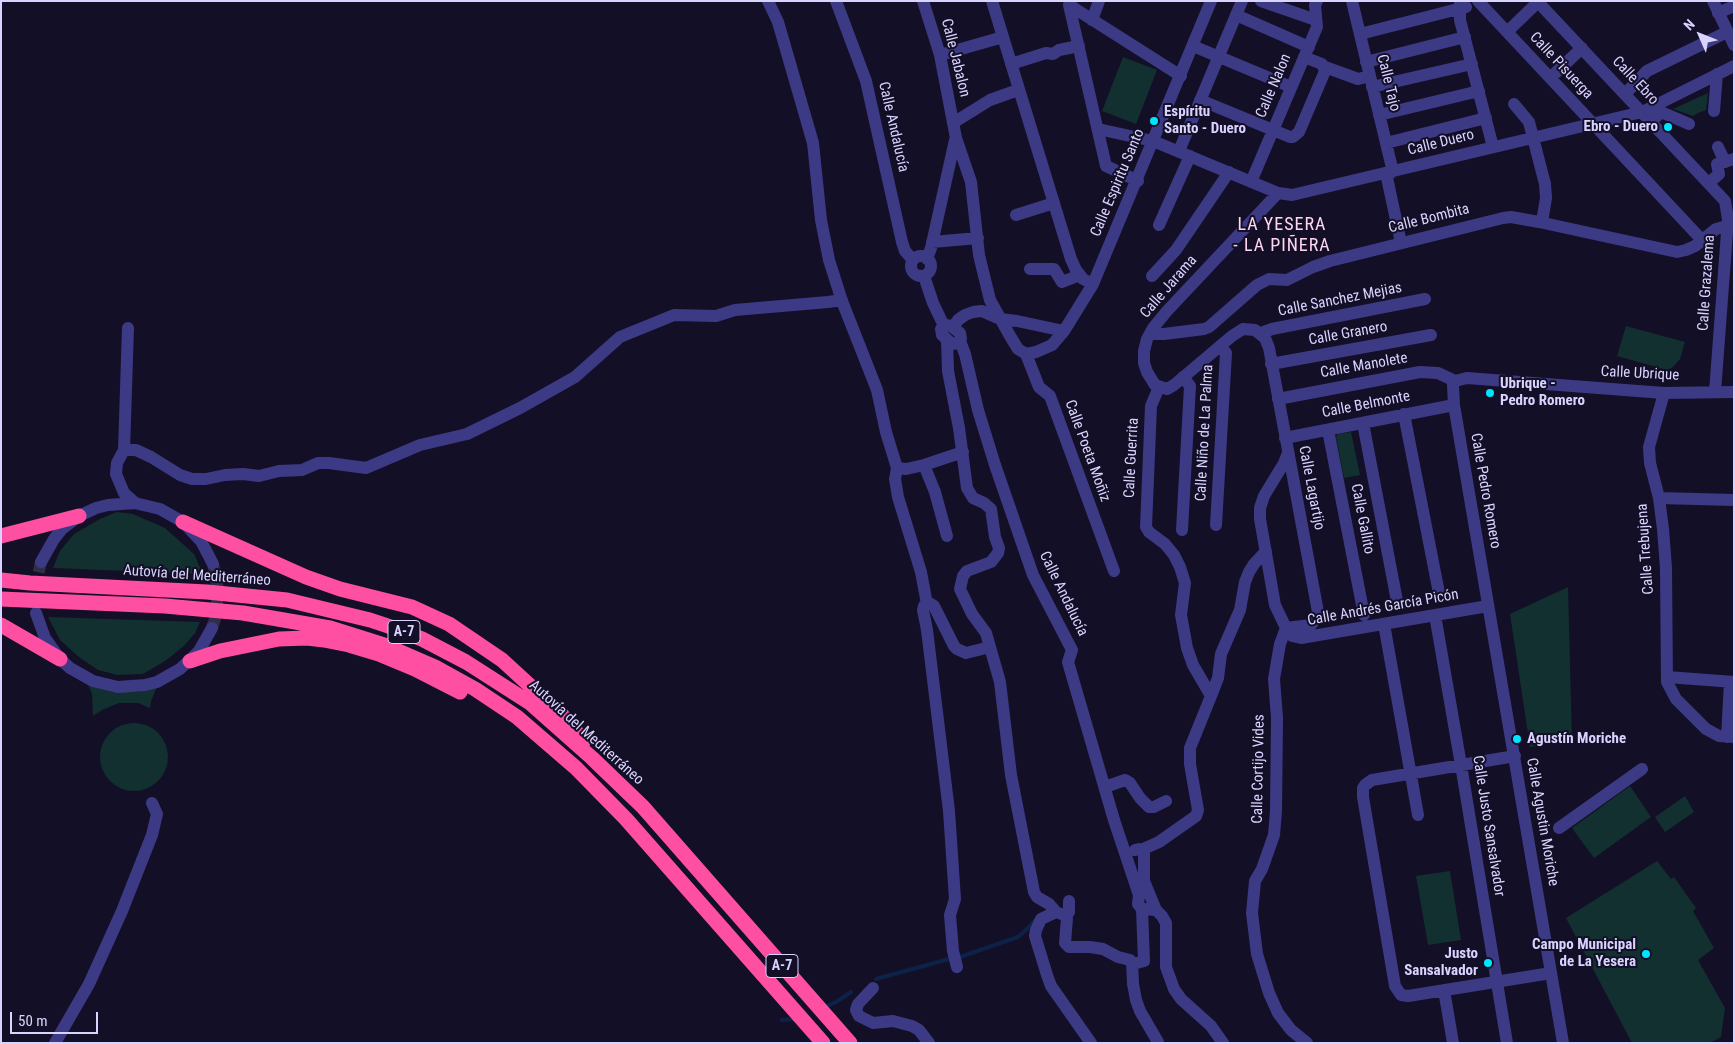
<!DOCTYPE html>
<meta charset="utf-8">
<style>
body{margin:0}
#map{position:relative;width:1735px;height:1044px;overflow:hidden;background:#130f26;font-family:"Roboto Condensed",sans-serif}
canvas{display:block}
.frame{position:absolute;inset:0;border:2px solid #d9d4ff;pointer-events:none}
.north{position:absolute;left:1675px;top:10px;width:50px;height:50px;-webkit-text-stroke:4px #130f26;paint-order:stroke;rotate:314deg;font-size:14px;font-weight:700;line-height:20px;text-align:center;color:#d9d4ff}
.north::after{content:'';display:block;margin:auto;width:18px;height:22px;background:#d9d4ff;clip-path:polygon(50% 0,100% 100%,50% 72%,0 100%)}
.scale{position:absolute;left:10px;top:1012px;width:88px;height:22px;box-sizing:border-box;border:2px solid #d9d4ff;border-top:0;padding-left:6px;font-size:15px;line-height:18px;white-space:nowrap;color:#d9d4ff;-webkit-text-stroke:4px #130f26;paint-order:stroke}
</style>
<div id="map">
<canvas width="1735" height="1044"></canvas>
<div class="frame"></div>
<div class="north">N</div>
<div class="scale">50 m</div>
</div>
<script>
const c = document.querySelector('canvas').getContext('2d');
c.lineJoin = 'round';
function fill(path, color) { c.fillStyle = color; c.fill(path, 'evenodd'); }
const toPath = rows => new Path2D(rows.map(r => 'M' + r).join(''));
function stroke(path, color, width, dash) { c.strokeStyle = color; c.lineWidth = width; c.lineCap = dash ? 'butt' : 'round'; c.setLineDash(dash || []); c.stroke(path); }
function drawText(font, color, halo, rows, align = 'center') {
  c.font = font + ' "Roboto Condensed",sans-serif'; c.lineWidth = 4; c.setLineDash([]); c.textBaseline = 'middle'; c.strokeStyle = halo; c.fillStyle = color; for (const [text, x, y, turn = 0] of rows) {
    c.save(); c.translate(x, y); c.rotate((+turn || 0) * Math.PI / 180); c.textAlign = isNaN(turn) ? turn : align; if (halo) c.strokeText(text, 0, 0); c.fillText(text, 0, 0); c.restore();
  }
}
fill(toPath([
 [1123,57,1157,70,1136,124,1102,111],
 [1708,93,1706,110,1698,113,1693,116,1673,109],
 [1626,326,1685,342,1680,359,1673,367,1667,370,1617,356],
 [1351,432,1360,475,1344,478,1336,437,1338,434],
 [117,512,133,514,165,528,194,554,203,574,53,568,60,551,74,534,100,519],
 [1568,587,1572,741,1530,747,1510,614],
 [48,617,200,622,195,633,184,646,165,661,143,674,118,675,98,670,79,657,60,640],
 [88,684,123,692,136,692,157,687,151,701,150,708,138,703,119,703,102,710,93,716,92,694],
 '100 757a34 34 0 1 1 68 0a34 34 0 1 1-68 0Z',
 [1630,786,1651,817,1594,858,1572,828],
 [1685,796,1694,812,1665,832,1655,817],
 [1657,861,1671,879,1674,877,1696,908,1693,911,1714,948,1698,960,1725,1008,1721,1037,1710,1043,1632,1043,1566,918],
 [1450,871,1461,940,1428,945,1416,876]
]), '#12302f');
stroke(toPath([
 [960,957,1018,937,1028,928,1035,920],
 [876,979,949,959],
 [823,1008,836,1002,851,992],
 [782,1020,796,1019]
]), '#0c2248', 4);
stroke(toPath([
 [35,608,35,587,41,562],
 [212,628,216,616,218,589,213,564]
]), '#312d47', 12, [12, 6]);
stroke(toPath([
 [768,1,778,22,813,143,821,220,829,260,842,301,877,390,886,432,897,468,895,479,898,497,921,572,927,604],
 [836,1,866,81,902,242,905,251,913,260],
 [923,1,940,55,956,138,971,182,979,255,990,300,1010,336,1018,349,1026,354,1039,387,1050,396,1114,571],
 [992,1,1071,259,1076,270,1083,279,1093,284],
 [1071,1,1069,5,1106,166,1138,181],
 [1261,1,1316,20],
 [1352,1,1393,172],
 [1460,1,1460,20,1493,147],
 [1478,1,1702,240],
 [1537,1,1725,201,1728,219,1715,392],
 [1713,1,1734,45],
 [1069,5,1181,76],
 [1718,13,1734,6],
 [1236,15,1309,47],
 [1092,20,1099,1],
 [1507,32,1538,2],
 [1360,34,1466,7],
 [1193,46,1291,87],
 [940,55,1003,37],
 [1366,62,1465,37],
 [1011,64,1046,53,1053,54,1059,50,1079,46],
 [1325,67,1358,79,1370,76],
 [1550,78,1582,48],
 [1372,87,1472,64],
 [1625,94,1647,71,1727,32],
 [1200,100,1290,137,1293,137,1299,132,1325,71,1322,64,1304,57],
 [1514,104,1529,122,1545,184,1546,198,1542,222],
 [1714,111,1717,74],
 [1379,115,1479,91],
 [1651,122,1661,112,1689,124],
 [953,123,990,100,1018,90],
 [1098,129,1153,141,1278,193,1292,195,1642,112,1734,66],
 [1386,143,1486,118],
 [1718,147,1725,162],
 [1179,151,1242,1],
 [1386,173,1401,243],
 [1251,182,1317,27,1315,5,1317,1],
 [1709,183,1719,174,1717,164,1734,159],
 [1278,193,1167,311,1153,328,1147,339,1144,351,1144,363,1147,372,1155,385,1167,389,1174,385,1232,336,1243,329,1255,330,1265,338,1269,348,1318,612,1316,619,1311,625,1286,628],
 [1016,215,1054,203],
 [1159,225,1190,156],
 [932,242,978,238],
 '911 266a10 10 0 1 1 20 0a10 10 0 1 1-20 0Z',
 [927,259,931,248,955,140],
 [1030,269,1054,269,1062,282,1080,275],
 [924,276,933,303,944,326],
 [1152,276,1176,250,1229,172],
 [946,325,951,326,960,333,961,339,958,343,952,344,942,335,941,329,946,325],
 [128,328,124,450,117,463,116,474,124,493,135,503],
 [953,328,958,320,965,315,973,312,982,311,1000,319,1017,321,1064,331],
 [1261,333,1272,329,1425,299],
 [1150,334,1164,334,1204,329,1209,327,1257,285,1269,279,1287,280,1313,267,1330,261,1503,218,1511,217,1539,222,1677,252,1686,250,1695,246,1716,229,1727,226],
 [947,340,948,371,959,428,967,488,973,498,984,503,991,509,995,537,999,548,998,553,991,562,967,571,963,576,960,589,972,614,986,633,1000,682,1011,775,1034,892,1037,897,1049,904,1056,912,1064,915,1067,918,1065,943,1069,947,1090,947,1103,949,1118,957,1130,960,1132,962,1133,984,1136,1000,1140,1011,1158,1042],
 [960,341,965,354,978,410,995,465,1033,575,1072,650,1068,662,1114,820,1139,895,1138,904,1142,909,1156,910,1162,916,1166,923,1166,967,1174,989,1181,999,1211,1026,1223,1043],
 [1026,354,1036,352,1052,345,1064,331,1093,284,1211,1],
 [1271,364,1431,335],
 [1455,381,1453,385,1454,405,1563,1043],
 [1455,381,1467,378,1664,393,1734,392],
 [1664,393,1649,447,1650,463,1659,498,1663,529,1666,568,1667,682,1676,699,1706,729,1719,736,1734,737],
 [1278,399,1420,372,1438,373,1455,381],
 [1404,414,1439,593],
 [1363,423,1397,601],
 [1328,430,1364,615],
 [1285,438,1454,405],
 [124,450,136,450,151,457,180,475,192,479,206,479,225,475,243,474,259,476,279,471,302,470,318,463,329,463,366,468,420,445,467,434,520,408,575,377,620,337,674,315,716,316,735,310,828,302,842,300],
 [1288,453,1284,463,1264,496,1260,508,1260,519,1275,605,1286,628,1292,636,1301,638,1488,606],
 [924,465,935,492,947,536],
 [897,468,906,469,924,465,963,452],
 [1659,498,1734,500],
 [1216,525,1226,353,1220,346],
 [1182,530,1190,386,1183,377],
 [41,562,54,539,62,529,79,516,96,508,108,505,135,503,160,509,183,522,201,541,213,564],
 [36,613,45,638,60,659,70,668,93,681,118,687,145,685,157,682,180,669,199,651,212,628],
 [1435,615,1461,765,1507,1043],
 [1384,624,1418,815],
 [1286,628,1280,644,1274,679,1277,718,1276,811,1274,835,1262,869,1255,881,1252,913,1257,954,1269,993,1278,1013,1291,1030,1307,1043],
 [1667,677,1734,682],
 [1211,696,1218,678,1221,654,1240,610,1245,582,1249,572,1254,564,1266,551],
 [1727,737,1730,682],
 [1515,756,1372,780,1365,785,1363,788,1363,797,1395,986,1401,995,1408,996,1551,973],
 [1105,787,1125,780,1130,783,1140,798,1149,807,1154,807,1166,801],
 [1559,828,1642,769],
 [1135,850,1139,849,1144,853,1144,881,1156,910],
 [1141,850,1159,842,1196,816,1198,810,1190,764,1190,748,1211,696,1193,665,1187,648,1181,615,1185,583,1180,567,1174,555,1165,544,1149,532,1146,527,1151,406,1159,387],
 [1056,912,1041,919,1036,930,1035,936,1047,975,1051,986,1091,1043],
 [1066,916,1069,912,1069,901],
 [1133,964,1144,961,1142,909],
 [957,967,953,951,950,915,955,899,949,811,927,630,923,610,924,606,929,603,934,606,954,646,957,649,966,653,990,647],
 [873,988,858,1004,856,1010,859,1016,873,1023,893,1021,912,1026,919,1030,929,1043],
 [1444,990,1453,1043],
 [55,1043,89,984,122,911,152,835,157,814,152,803]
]), '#3d3a85', 12);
stroke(toPath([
 [183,522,306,577,340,589,412,607,449,624,502,660,562,715,584,741],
 [1,536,79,516],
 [1,580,30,583,207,592,287,600,370,620,397,629,422,639,466,662,530,703,592,758,643,807,850,1043],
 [1,599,165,606,243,613,330,628,384,645,437,668,475,689,517,717,576,768,626,819,823,1043],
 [1,625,60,659],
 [190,661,220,651,279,639,307,638,324,640,349,645,379,654,415,669,460,692]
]), '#ff4fa3', 15);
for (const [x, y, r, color] of [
 [1154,121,5,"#00e5ff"],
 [1668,127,5,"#00e5ff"],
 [1490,393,5,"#00e5ff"],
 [1517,739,5,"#00e5ff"],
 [1646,954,5,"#00e5ff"],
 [1488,963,5,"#00e5ff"]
]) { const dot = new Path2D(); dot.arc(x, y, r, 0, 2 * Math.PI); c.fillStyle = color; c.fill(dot); stroke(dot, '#130f26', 2); }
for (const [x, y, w] of [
 [404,632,32],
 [782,966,32]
]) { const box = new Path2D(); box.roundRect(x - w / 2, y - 11.5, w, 23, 4); c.fillStyle = '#130f26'; c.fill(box); stroke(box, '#d9d4ff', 1); }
drawText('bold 14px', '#d9d4ff', null, [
 ["A-7",404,632],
 ["A-7",782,966]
]);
drawText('15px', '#d9d4ff', '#130f26', [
 ["Calle Jabalon",955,58,76],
 ["Calle Pisuerga",1561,66,47],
 ["Calle Ebro",1635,81,47],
 ["Calle Tajo",1388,83,76],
 ["Calle Nalon",1274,86,-67],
 ["Calle Andalucía",893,127,77],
 ["Calle Duero",1441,143,-14],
 ["Calle Espiritu Santo",1118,183,-67],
 ["Calle Bombita",1429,219,-14],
 ["Calle Grazalema",1707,283,-86],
 ["Calle Jarama",1169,287,-49],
 ["Calle Sanchez Mejias",1340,300,-11],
 ["Calle Granero",1348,334,-10],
 ["Calle Manolete",1364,366,-10],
 ["Calle Ubrique",1640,374,3],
 ["Calle Belmonte",1366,405,-11],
 ["Calle Niño de La Palma",1205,433,-87],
 ["Calle Poeta Moñiz",1087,451,70],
 ["Calle Guerrita",1132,458,-87],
 ["Calle Lagartijo",1311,488,79],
 ["Calle Pedro Romero",1485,491,80],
 ["Calle Gallito",1362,519,79],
 ["Calle Trebujena",1646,549,-94],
 ["Autovía del Mediterráneo",197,576,4],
 ["Calle Andalucía",1063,594,64],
 ["Calle Andrés García Picón",1383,608,-10],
 ["Autovía del Mediterráneo",586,733,42],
 ["Calle Cortijo Vides",1259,769,-89],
 ["Calle Agustin Moriche",1542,822,80],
 ["Calle Justo Sansalvador",1488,826,81]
]);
drawText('bold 15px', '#d9d4ff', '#130f26', [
 ["Espíritu",1164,112],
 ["Santo - Duero",1164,129],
 ["Ebro - Duero",1658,127,"right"],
 ["Ubrique -",1500,384],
 ["Pedro Romero",1500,401],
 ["Agustín Moriche",1527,739],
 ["Campo Municipal",1636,945,"right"],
 ["de La Yesera",1636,962,"right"],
 ["Justo",1478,954,"right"],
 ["Sansalvador",1478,971,"right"]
], 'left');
c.letterSpacing = '1px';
drawText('18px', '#ffd6f0', '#130f26', [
 ["LA YESERA",1282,225],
 ["- LA PIÑERA",1282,246]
]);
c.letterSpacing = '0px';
</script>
